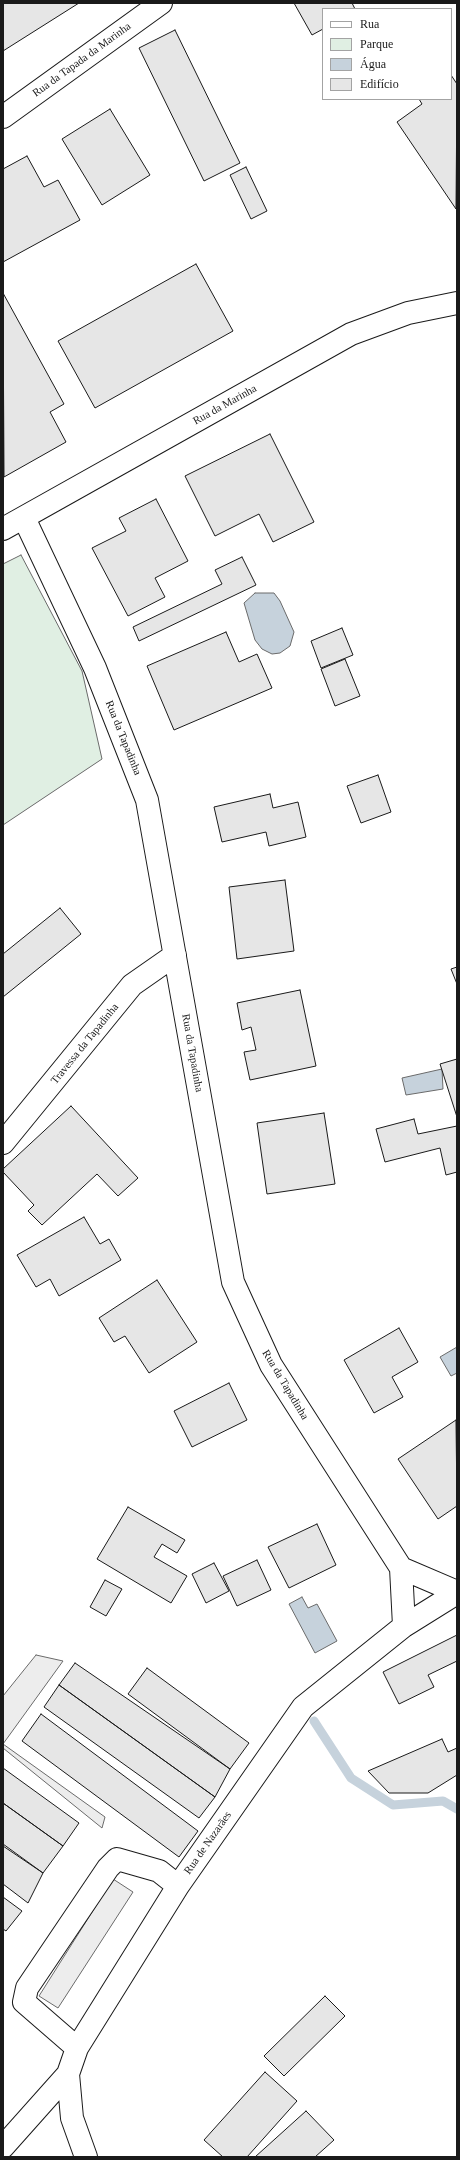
<!DOCTYPE html>
<meta charset="utf-8">
<style>
body{margin:0}
#map{position:relative;width:460px;height:2160px;overflow:hidden;background:#fff;font-family:"Times New Roman",serif}
canvas{display:block}
.frame{position:absolute;inset:0;border:4px solid #1a1a1a;pointer-events:none}
.legend{position:absolute;left:322px;top:8px;width:130px;height:92px;box-sizing:border-box;background:#fff;border:1px solid #a3a3a3;margin:0;padding:5px 7px;list-style:none;font-size:12px;color:#1a1a1a}
.legend li{display:flex;align-items:center;gap:8px;height:20px}
.legend b{width:20px;border:1px solid #a3a3a3}
</style>
<div id="map">
<canvas width="460" height="2160"></canvas>
<div class="frame"></div>
<ul class="legend">
<li><b style="height:5px;background:#fff"></b>Rua</li>
<li><b style="height:11px;background:#e0efe3"></b>Parque</li>
<li><b style="height:11px;background:#c6d2dc"></b>Água</li>
<li><b style="height:11px;background:#e6e6e6"></b>Edifício</li>
</ul>
</div>
<script>
const c = document.querySelector('canvas').getContext('2d');
c.lineJoin = 'round';
function fill(path, color) { c.fillStyle = color; c.fill(path, 'evenodd'); }
const toPath = rows => new Path2D(rows.map(r => 'M' + r).join(''));
function stroke(path, color, width, dash) { c.strokeStyle = color; c.lineWidth = width; c.lineCap = dash ? 'butt' : 'round'; c.setLineDash(dash || []); c.stroke(path); }
function drawText(font, color, halo, rows, align = 'center') {
  c.font = font + ' "Times New Roman",serif'; c.lineWidth = 3; c.setLineDash([]); c.textBaseline = 'middle'; c.strokeStyle = halo; c.fillStyle = color; for (const [text, x, y, turn = 0] of rows) {
    c.save(); c.translate(x, y); c.rotate((+turn || 0) * Math.PI / 180); c.textAlign = isNaN(turn) ? turn : align; if (halo) c.strokeText(text, 0, 0); c.fillText(text, 0, 0); c.restore();
  }
}
const green = toPath([
 [21,555,82,671,102,759,3,825,3,564,21,555]
]);
fill(green, '#e0efe3');
stroke(green, '#6a6a6a', 1);
const parking = toPath([
 [36,1655,63,1661,3,1744,105,1817,102,1828,3,1748,3,1696,36,1655],
 [113,1879,133,1892,58,2008,39,1996,113,1879]
]);
fill(parking, '#ededed');
stroke(parking, '#6a6a6a', 1);
const water = toPath([
 [255,593,274,593,280,601,294,632,290,646,280,653,272,654,262,649,255,640,244,603,255,593],
 [442,1069,443,1089,406,1095,402,1078,442,1069],
 [457,1347,457,1373,451,1376,440,1357,457,1347],
 [302,1597,308,1608,317,1604,337,1641,315,1653,289,1604,302,1597]
]);
fill(water, '#c6d2dc');
stroke(water, '#6a6a6a', 1);
stroke(toPath([
 [314,1721,351,1778,393,1805,443,1801,457,1809]
]), '#c6d2dc', 9);
const building = toPath([
 [3,3,79,3,3,51,3,3],
 [294,3,352,3,355,9,323,9,323,29,312,35,294,3],
 [175,30,240,163,204,181,139,48,175,30],
 [451,75,457,84,456,209,397,122,422,104,419,99,451,99,451,75],
 [110,109,150,175,102,205,62,139,110,109],
 [27,156,44,187,58,180,80,220,3,262,3,169,27,156],
 [246,167,267,211,251,219,230,175,246,167],
 [196,264,233,331,95,408,58,341,196,264],
 [3,293,64,404,50,412,66,442,4,477,3,293],
 [270,434,314,522,273,542,259,514,215,536,185,476,270,434],
 [156,499,188,561,155,578,165,597,128,616,92,548,126,531,119,518,156,499],
 [242,557,256,585,139,641,133,627,222,584,215,570,242,557],
 [342,628,353,655,321,668,311,641,342,628],
 [226,632,239,662,257,654,272,688,174,730,147,666,226,632],
 [345,659,360,696,335,706,321,669,345,659],
 [378,775,391,812,361,823,347,786,378,775],
 [270,794,273,808,298,802,306,837,269,846,266,832,222,842,214,807,270,794],
 [285,880,294,951,237,959,229,887,285,880],
 [60,908,81,934,3,997,3,954,60,908],
 [457,967,457,984,451,969,457,967],
 [300,990,316,1066,250,1080,244,1052,256,1050,251,1027,242,1030,237,1003,300,990],
 [457,1059,457,1117,440,1064,457,1059],
 [71,1106,138,1178,118,1196,97,1174,42,1225,28,1211,34,1205,3,1172,3,1169,71,1106],
 [324,1113,335,1184,267,1194,257,1123,324,1113],
 [414,1119,418,1134,457,1126,457,1172,446,1175,440,1148,385,1162,376,1129,414,1119],
 [84,1217,100,1244,109,1239,121,1260,59,1296,50,1279,36,1287,17,1255,84,1217],
 [157,1280,197,1342,149,1373,125,1336,114,1342,99,1318,157,1280],
 [399,1328,418,1362,392,1377,403,1397,374,1413,344,1360,399,1328],
 [229,1383,247,1420,192,1447,174,1411,229,1383],
 [456,1420,457,1506,438,1519,398,1459,456,1420],
 [128,1507,185,1540,177,1553,162,1544,154,1557,187,1576,171,1603,97,1559,128,1507],
 [317,1524,336,1565,289,1588,268,1547,317,1524],
 [257,1560,271,1590,237,1606,223,1576,257,1560],
 [214,1563,229,1591,206,1603,192,1574,214,1563],
 [105,1580,122,1589,106,1616,90,1607,105,1580],
 [457,1635,457,1661,428,1675,434,1687,399,1704,383,1672,457,1635],
 [75,1663,230,1769,215,1797,59,1685,75,1663],
 [147,1668,249,1743,230,1769,128,1694,147,1668],
 [59,1685,215,1797,199,1818,44,1707,59,1685],
 [41,1714,198,1831,179,1857,22,1741,41,1714],
 [442,1739,448,1752,457,1748,457,1775,428,1793,389,1793,368,1771,442,1739],
 [3,1768,79,1823,63,1846,3,1803,3,1768],
 [3,1803,63,1846,43,1873,3,1844,3,1803],
 [3,1846,43,1873,28,1903,3,1884,3,1846],
 [3,1897,22,1911,6,1931,3,1929,3,1897],
 [325,1996,345,2016,284,2076,264,2056,325,1996],
 [265,2072,297,2101,247,2157,223,2157,204,2140,265,2072],
 [306,2111,334,2140,315,2157,255,2157,306,2111]
]);
fill(building, '#e6e6e6');
stroke(building, '#1a1a1a', 1);
const minor = toPath([
 [3,117,161,3],
 [24,518,95,668,147,800,233,1282,271,1365,401,1568,404,1626],
 [3,529,351,334,408,313,457,303],
 [3,1143,132,985,175,955],
 [401,1568,457,1592],
 [77,2048,24,2002,27,1988,108,1868,117,1859,159,1871,178,1886],
 [3,2147,68,2074],
 [86,2157,72,2118,68,2074,77,2048,178,1886,303,1707,404,1626,457,1593]
]);
stroke(minor, '#1a1a1a', 24);
stroke(minor, '#fff', 22);
drawText('11px', '#1a1a1a', '#fff', [
 ["Rua da Tapada da Marinha",82,60,-36],
 ["Rua da Marinha",225,405,-29],
 ["Rua da Tapadinha",123,738,68],
 ["Travessa da Tapadinha",85,1044,-51],
 ["Rua da Tapadinha",192,1053,80],
 ["Rua da Tapadinha",285,1385,59],
 ["Rua de Nazarães",208,1843,-55]
]);
</script>
